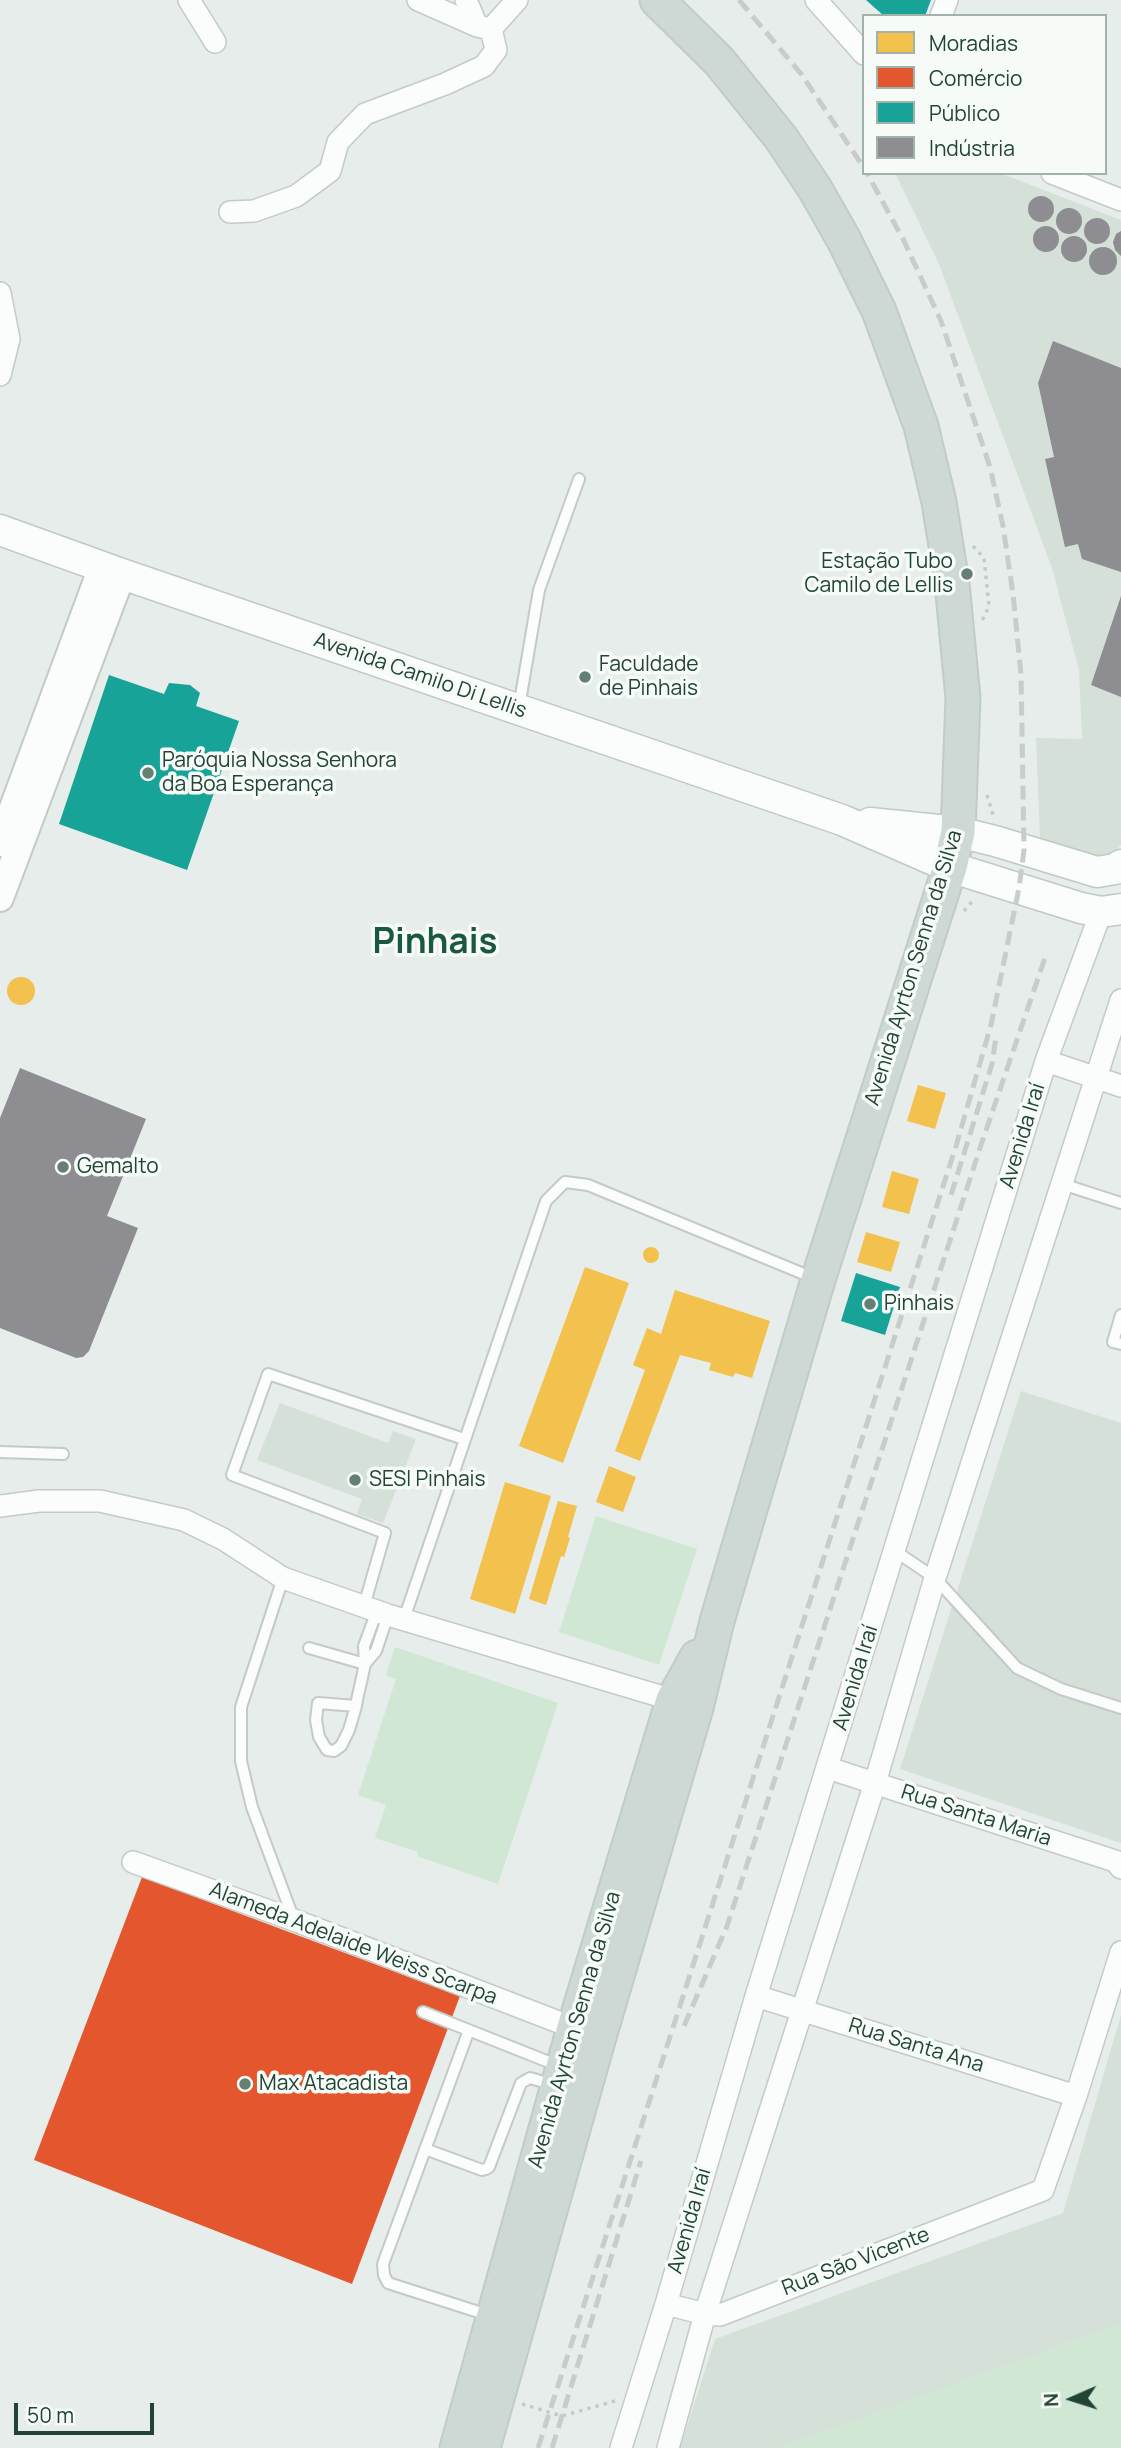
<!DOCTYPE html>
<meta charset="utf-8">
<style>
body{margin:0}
#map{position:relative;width:1121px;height:2448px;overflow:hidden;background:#e7edea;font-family:Manrope,sans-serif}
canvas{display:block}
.legend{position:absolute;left:862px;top:14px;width:245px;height:161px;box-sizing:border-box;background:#f6fbf8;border:2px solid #a1b2aa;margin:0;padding:9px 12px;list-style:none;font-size:21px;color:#214436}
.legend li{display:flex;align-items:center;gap:14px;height:35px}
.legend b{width:35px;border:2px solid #a1b2aa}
.north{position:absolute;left:1037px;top:2364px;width:70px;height:70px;-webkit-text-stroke:5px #f6fbf8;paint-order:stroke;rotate:267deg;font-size:19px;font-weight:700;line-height:28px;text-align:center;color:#214436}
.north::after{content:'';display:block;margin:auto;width:24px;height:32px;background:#214436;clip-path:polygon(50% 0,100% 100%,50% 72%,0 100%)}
.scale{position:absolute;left:14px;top:2403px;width:140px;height:32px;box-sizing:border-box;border:4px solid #214436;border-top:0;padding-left:9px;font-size:21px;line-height:24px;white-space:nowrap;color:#214436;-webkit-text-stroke:5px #f6fbf8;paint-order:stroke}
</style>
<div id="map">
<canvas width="1121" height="2448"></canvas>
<ul class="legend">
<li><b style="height:19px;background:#f2c14e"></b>Moradias</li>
<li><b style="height:19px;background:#e4572e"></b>Comércio</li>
<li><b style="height:19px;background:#17a398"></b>Público</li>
<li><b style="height:19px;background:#8d8d92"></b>Indústria</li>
</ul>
<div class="north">N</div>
<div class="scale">50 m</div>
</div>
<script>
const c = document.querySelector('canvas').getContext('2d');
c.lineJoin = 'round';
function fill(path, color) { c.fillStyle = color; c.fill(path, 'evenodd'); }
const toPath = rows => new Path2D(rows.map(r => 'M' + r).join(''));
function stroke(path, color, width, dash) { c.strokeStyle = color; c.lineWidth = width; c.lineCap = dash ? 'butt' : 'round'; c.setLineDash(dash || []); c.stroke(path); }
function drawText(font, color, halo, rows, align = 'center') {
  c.font = font + ' Manrope,sans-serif'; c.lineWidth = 7; c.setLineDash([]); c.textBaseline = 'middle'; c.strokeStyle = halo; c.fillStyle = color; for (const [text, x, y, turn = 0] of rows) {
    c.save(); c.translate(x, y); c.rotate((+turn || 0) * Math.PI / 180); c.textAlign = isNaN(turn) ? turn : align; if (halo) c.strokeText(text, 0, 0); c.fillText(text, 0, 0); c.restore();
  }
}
fill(toPath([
 [895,173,1000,173,1121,220,1121,845,1113,853,1100,859,1040,840,1036,738,1082,739,1079,670,1052,568,939,264],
 [1021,1391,1121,1423,1121,1843,900,1769],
 [280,1403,388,1443,393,1431,416,1439,383,1523,357,1514,362,1499,257,1460],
 [1121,2015,1121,2324,779,2448,680,2448,715,2339,1063,2213]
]), '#d5e0d9');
fill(toPath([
 [596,1516,697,1549,659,1665,559,1632],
 [395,1647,558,1703,498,1884,417,1856,418,1852,375,1838,386,1805,358,1795,396,1679,386,1675],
 [1121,2324,1121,2448,779,2448,893,2406]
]), '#cfe7d3');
fill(toPath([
 '7 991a14 14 0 1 1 28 0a14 14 0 1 1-28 0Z',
 [918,1085,946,1093,935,1129,907,1121],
 [892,1171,919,1179,909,1214,882,1207],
 [866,1232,900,1242,891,1272,857,1262],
 '643 1255a8 8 0 1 1 16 0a8 8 0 1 1-16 0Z',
 [585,1267,629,1283,563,1463,519,1446],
 [675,1290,770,1321,752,1378,735,1373,733,1377,709,1370,711,1363,680,1355,640,1461,615,1451,645,1370,633,1365,647,1328,661,1334],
 [609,1466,636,1477,623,1512,596,1502],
 [505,1482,551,1496,515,1614,470,1599],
 [558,1501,577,1506,568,1537,570,1538,564,1557,561,1556,546,1605,529,1599]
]), '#f2c14e');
fill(toPath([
 [142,1877,460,1996,352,2284,34,2160]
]), '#e4572e');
fill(toPath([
 [866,0,931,0,925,16,884,16],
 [109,675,164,694,169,683,190,685,200,693,196,706,239,721,187,870,59,824],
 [856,1273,900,1287,885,1335,841,1321]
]), '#17a398');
fill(toPath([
 '1028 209a13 13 0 1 1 26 0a13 13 0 1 1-26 0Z',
 '1056 221a13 13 0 1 1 26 0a13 13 0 1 1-26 0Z',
 '1084 231a13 13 0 1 1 26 0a13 13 0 1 1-26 0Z',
 '1033 239a13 13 0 1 1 26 0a13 13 0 1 1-26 0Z',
 [1121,231,1121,256,1115,250,1113,242,1116,234],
 '1061 249a13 13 0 1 1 26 0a13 13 0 1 1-26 0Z',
 '1089 261a14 14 0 1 1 28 0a14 14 0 1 1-28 0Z',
 [1053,341,1121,368,1121,572,1082,559,1078,544,1065,547,1045,459,1054,457,1038,383],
 [1121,596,1121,697,1091,685],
 [20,1068,146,1119,107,1216,138,1228,89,1351,83,1357,76,1358,0,1328,0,1118]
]), '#8d8d92');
const service = toPath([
 [519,707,539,590,579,479],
 [1062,1184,1121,1203],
 [1121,1315,1113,1342,1121,1344],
 [0,1452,63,1454],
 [895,1551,935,1578,1017,1668,1061,1689,1121,1708],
 [283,1578,241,1707,241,1761,252,1807,294,1920],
 [364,1606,385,1533,232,1475,268,1374,464,1439],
 [377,1611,364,1646,365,1664,376,1651,388,1615],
 [404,1619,546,1201,565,1182,588,1185,816,1279],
 [309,1648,365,1664,357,1700,356,1706,349,1730,341,1746,334,1751,327,1750,319,1737,316,1720,318,1703,356,1706],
 [423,2012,559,2066],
 [469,2030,383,2264,384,2275,388,2283,491,2316],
 [425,2149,482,2170,486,2169,489,2167,521,2083,530,2078,554,2085]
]);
const minor = toPath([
 [189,0,215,42],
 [418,0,477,26],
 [466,0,477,26,491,29,517,0],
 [816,0,864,54],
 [941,16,947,0],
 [1052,173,1121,200],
 [230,212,254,211,296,196,330,171,338,142,365,114,445,84,484,66,496,50,491,29],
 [0,293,9,339,0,375],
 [1046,1061,1121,1086],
 [0,1506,39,1501,100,1501,184,1520,223,1539,283,1578,388,1615,673,1700],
 [828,1768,1115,1861,1121,1868],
 [133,1862,294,1920,574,2028],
 [756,1996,1076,2096],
 [666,2304,705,2314,720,2315,1043,2190,1076,2096,1121,1952],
 [621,2448,666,2304,756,1996,1046,1061,1101,912],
 [668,2448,705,2314,875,1783,935,1578,1121,1000]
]);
const tertiary = toPath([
 [0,843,102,567],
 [0,898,122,574]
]);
const secondary = toPath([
 [0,530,122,574,842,820,950,867,1081,908,1101,912,1121,909],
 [870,823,958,832,995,841,1097,872,1115,869,1121,865]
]);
const primary = toPath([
 [457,2448,574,2028,673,1700,697,1657],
 [483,2448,599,2037,696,1708,717,1621,818,1280,950,867,958,832,963,698,952,583,939,502,921,426,879,311,844,240,815,189,781,138,719,61,657,0]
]);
stroke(service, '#c4cac7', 14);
stroke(minor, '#c4cac7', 24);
stroke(tertiary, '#c4cac7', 30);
stroke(secondary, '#c0c9c5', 33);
stroke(primary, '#c1ccc8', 37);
stroke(toPath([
 [973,546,984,558,989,606,981,623],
 [987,795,994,818],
 [964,911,975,898],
 [522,2404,562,2416,615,2401]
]), '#c2ccc7', 3.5, [3.5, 5]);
stroke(service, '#fbfcfc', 10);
stroke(minor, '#fbfcfc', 21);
stroke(tertiary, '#fbfcfc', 26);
stroke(secondary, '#fbfcfc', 30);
stroke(primary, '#ced8d4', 33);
stroke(toPath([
 [739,0,802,75,864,168],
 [951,1195,992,1064,996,1037],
 [684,2026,727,1926,982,1142,1047,952],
 [538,2448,956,1146,991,1025,1019,888,1024,850,1021,674,1013,594,1003,526,990,467,941,321,904,241,867,173],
 [552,2448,641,2161]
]), '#c8cdcb', 5, [14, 7]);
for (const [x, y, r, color] of [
 [967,574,7,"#667f75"],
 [585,677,7,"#667f75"],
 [148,773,7,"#667f75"],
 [63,1167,7,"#667f75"],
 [870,1304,7,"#667f75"],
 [355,1480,7,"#667f75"],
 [245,2084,7,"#667f75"]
]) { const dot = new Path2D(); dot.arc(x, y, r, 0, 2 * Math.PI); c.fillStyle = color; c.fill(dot); stroke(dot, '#f6fbf8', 2.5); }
drawText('21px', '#214436', '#f6fbf8', [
 ["Estação Tubo",953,562,"right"],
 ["Camilo de Lellis",953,586,"right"],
 ["Faculdade",599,665],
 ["de Pinhais",599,689],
 ["Paróquia Nossa Senhora",162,761],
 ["da Boa Esperança",162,785],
 ["Gemalto",77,1167],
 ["Pinhais",884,1304],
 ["SESI Pinhais",369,1480],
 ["Max Atacadista",259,2084]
], 'left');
drawText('21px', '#214436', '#f6fbf8', [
 ["Avenida Camilo Di Lellis",420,676,19],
 ["Avenida Ayrton Senna da Silva",914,968,-73],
 ["Avenida Iraí",1023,1136,-73],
 ["Avenida Iraí",856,1678,-73],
 ["Rua Santa Maria",976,1816,18],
 ["Alameda Adelaide Weiss Scarpa",353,1944,21],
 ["Avenida Ayrton Senna da Silva",575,2030,-74],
 ["Rua Santa Ana",916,2046,17],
 ["Avenida Iraí",690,2221,-74],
 ["Rua São Vicente",856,2262,-21]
]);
drawText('bold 35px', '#1b5841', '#f6fbf8', [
 ["Pinhais",435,943]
]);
</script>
